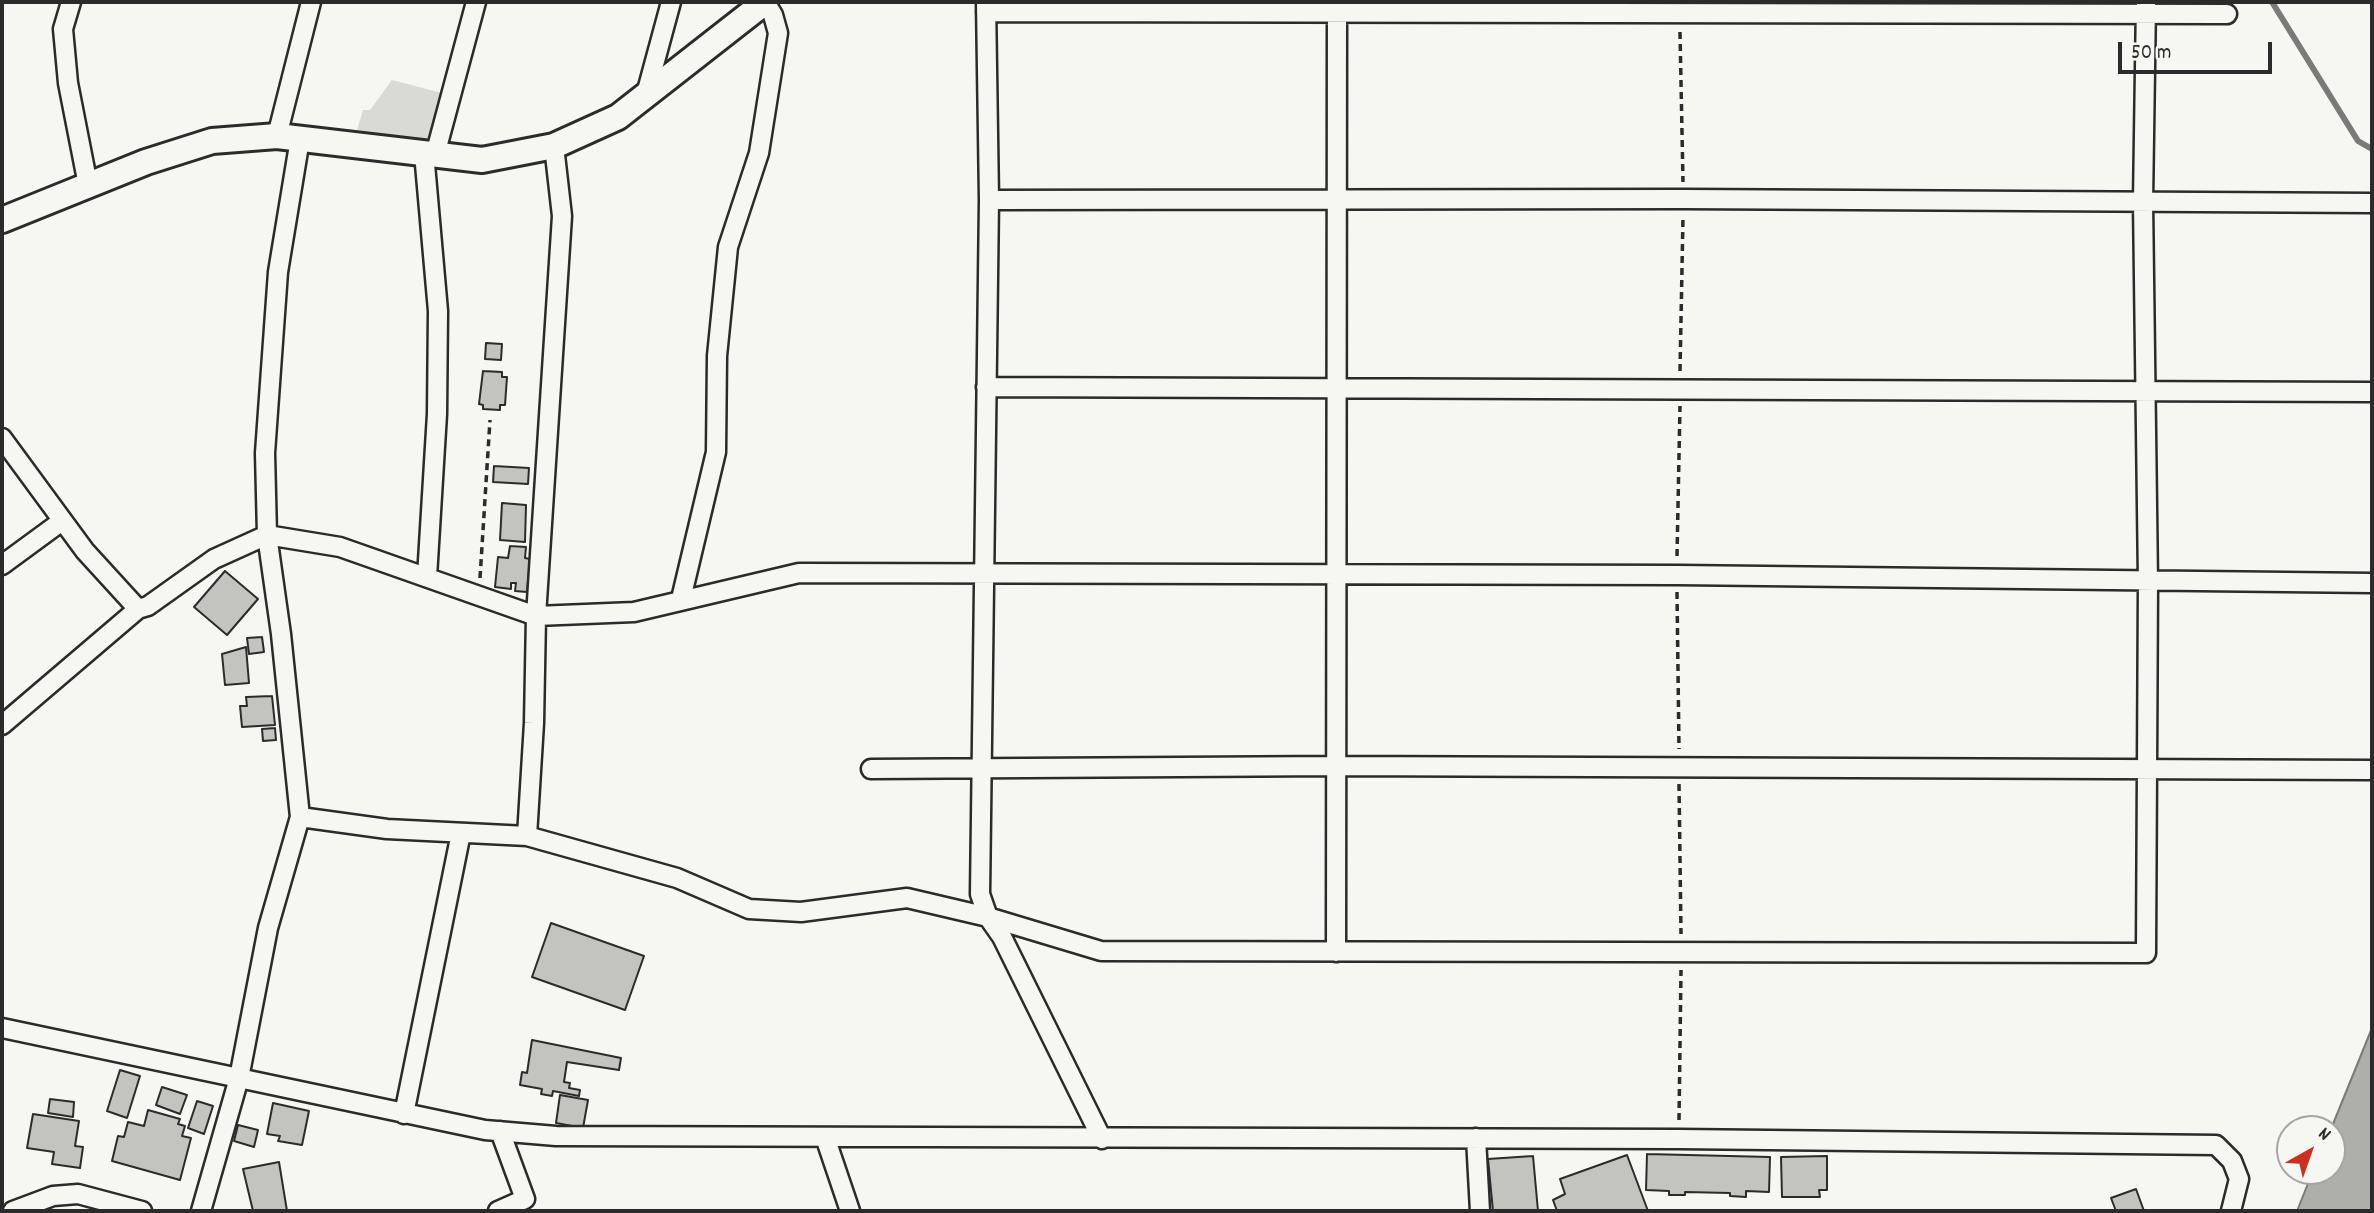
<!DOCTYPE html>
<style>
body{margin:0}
#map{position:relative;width:2374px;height:1213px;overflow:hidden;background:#f6f6f2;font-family:Dekko,sans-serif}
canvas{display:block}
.frame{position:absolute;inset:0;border:4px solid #2b2b2b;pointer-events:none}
.north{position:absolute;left:2276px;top:1115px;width:70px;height:70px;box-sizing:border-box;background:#f6f6f2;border:2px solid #a5a5a2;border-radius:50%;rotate:40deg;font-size:19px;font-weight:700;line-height:28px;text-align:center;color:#2b2b2b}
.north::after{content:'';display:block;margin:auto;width:24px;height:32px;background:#c8321e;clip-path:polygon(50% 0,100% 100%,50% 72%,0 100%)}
.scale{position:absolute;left:2118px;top:42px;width:154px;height:32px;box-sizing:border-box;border:4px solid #2b2b2b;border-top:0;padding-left:9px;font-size:21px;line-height:24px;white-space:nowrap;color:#2b2b2b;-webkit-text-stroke:5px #f6f6f2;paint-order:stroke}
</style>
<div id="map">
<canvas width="2374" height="1213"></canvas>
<div class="frame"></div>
<div class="north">N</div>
<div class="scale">50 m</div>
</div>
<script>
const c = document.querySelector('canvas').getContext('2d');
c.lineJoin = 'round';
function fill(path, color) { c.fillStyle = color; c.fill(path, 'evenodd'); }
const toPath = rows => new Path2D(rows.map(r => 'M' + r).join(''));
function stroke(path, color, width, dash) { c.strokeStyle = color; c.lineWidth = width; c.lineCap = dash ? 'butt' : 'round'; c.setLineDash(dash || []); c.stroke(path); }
fill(toPath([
 [392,80,442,93,428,142,357,130,363,110,370,110]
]), '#d9d9d5');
const water = toPath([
 [2372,1028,2372,1211,2297,1211,2313,1171,2332,1171,2331,1129,2372,1028]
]);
fill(water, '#aeaeab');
stroke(water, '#7a7a78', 2);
stroke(toPath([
 [2272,2,2358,141,2372,149]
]), '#7a7a78', 6);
const building = toPath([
 [486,343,502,344,501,360,485,359,486,343],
 [483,371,502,372,502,377,507,377,505,405,500,405,500,410,483,409,483,405,479,404,483,371],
 [494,466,529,468,528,484,493,482,494,466],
 [502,503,526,505,525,542,500,540,502,503],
 [510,546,526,547,525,558,530,559,527,592,515,591,516,583,511,583,511,589,495,587,498,557,508,558,510,546],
 [225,571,258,599,227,635,194,607,225,571],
 [262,637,264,652,249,654,247,638,262,637],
 [246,647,249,683,225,685,222,654,246,647],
 [272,696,275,725,242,727,240,706,247,706,246,697,272,696],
 [275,728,276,740,263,741,262,729,275,728],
 [551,923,644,956,625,1010,532,977,551,923],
 [532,1040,621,1058,619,1070,567,1062,564,1082,570,1083,569,1088,580,1090,579,1096,553,1091,552,1096,541,1094,542,1089,520,1085,522,1072,527,1073,532,1040],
 [120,1070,140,1076,127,1118,107,1111,120,1070],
 [162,1087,187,1095,180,1114,156,1105,162,1087],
 [560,1095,588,1100,583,1128,556,1123,560,1095],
 [50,1099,74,1102,73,1117,48,1113,50,1099],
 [197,1101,213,1106,204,1134,188,1128,197,1101],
 [273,1103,309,1111,302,1145,278,1141,280,1136,267,1134,273,1103],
 [148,1110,180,1119,178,1124,185,1126,182,1136,191,1138,180,1180,112,1161,118,1136,124,1137,128,1122,144,1126,148,1110],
 [33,1114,79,1121,75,1146,83,1147,80,1168,52,1164,54,1152,27,1148,33,1114],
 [238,1125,258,1130,254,1147,234,1141,238,1125],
 [1647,1154,1770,1157,1769,1192,1746,1191,1746,1197,1730,1196,1730,1193,1685,1192,1685,1195,1669,1195,1669,1191,1646,1190,1647,1154],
 [1627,1155,1648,1211,1557,1211,1553,1200,1565,1194,1560,1179,1627,1155],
 [1533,1156,1538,1211,1493,1211,1488,1159,1533,1156],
 [1827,1156,1827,1190,1819,1190,1820,1197,1782,1197,1781,1157,1827,1156],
 [279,1162,287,1211,253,1211,243,1169,279,1162],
 [2136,1189,2144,1211,2116,1211,2111,1198,2136,1189]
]);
fill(building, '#c3c3c0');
stroke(building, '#2b2b2b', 2);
const street = toPath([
 [71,2,63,29,68,83,88,185],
 [986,2,989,200,980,894,988,917,1002,937,1102,1139],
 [986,12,2227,14],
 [645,98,671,2],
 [277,136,311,2],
 [424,153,438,311,437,414,427,577],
 [435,155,476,2],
 [989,200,1683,199,2372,203],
 [986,387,2372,392],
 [2,438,85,551,138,609],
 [2,565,62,521],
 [681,599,716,452,717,356,728,247,759,153,778,33,773,15,765,2],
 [2,725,138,609,148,606,214,559,267,535,340,547,536,616,634,612,799,573,1677,575,2372,583],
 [871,769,1335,766,2372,770],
 [300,817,387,829,527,836,677,878,749,909,801,912,907,898,988,917,1101,951,2146,953,2148,582,2143,202,2146,2],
 [527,836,534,723,536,616,562,216,554,146],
 [1336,952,1337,2],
 [2,1028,485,1130,556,1136,1678,1139,2216,1145,2232,1161,2239,1179,2231,1211],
 [404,1114,461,833],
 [825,1137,850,1211],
 [1476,1138,1480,1211],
 [13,1211,53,1196,78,1194,142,1211],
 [201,1211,239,1078,268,928,300,817,281,634,267,535,265,453,278,272,300,139],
 [498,1211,525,1199,500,1131]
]);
const secondary = toPath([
 [2,220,146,162,212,141,277,136,482,160,554,146,618,117,765,2]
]);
stroke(street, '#2b2b2b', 23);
stroke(secondary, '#2b2b2b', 30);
stroke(toPath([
 [1680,32,1683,182],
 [1680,371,1683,217],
 [1677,556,1680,406],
 [480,578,490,420],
 [1677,592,1679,749],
 [1679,784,1681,934],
 [1679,1120,1681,970]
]), '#2b2b2b', 3.5, [7, 5]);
stroke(street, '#f6f6f2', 18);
stroke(secondary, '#f6f6f2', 24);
</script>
